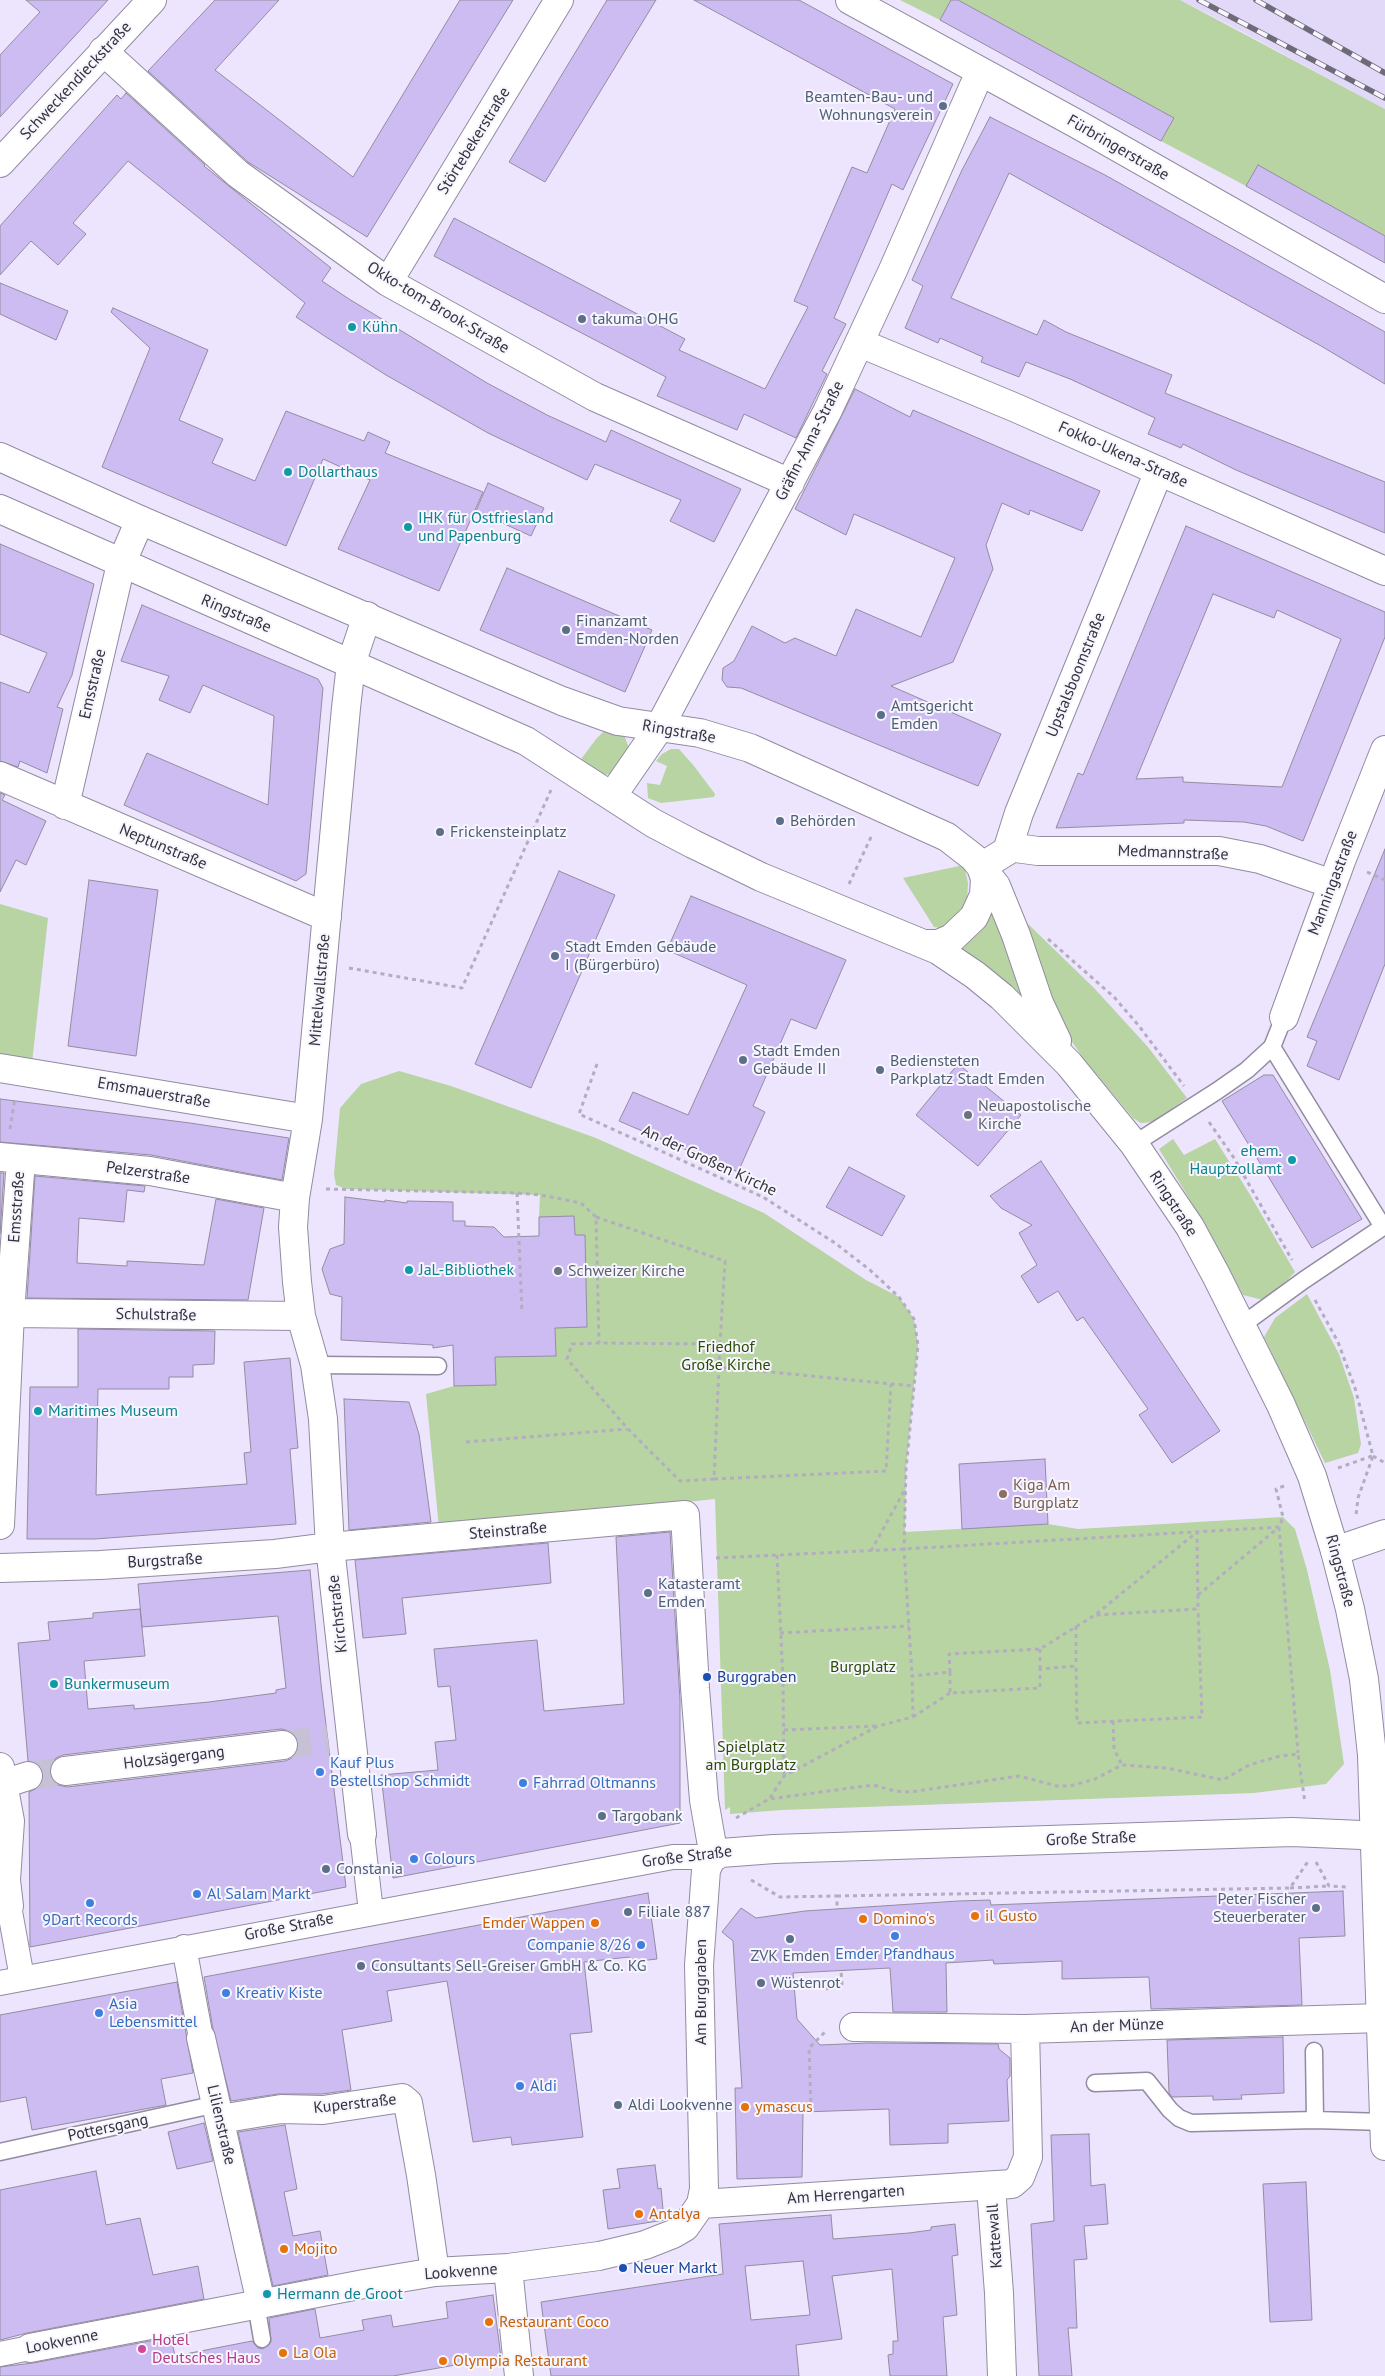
<!DOCTYPE html>
<meta charset="utf-8">
<style>
body{margin:0}
canvas{display:block;background:#ece5fd}
</style>
<canvas width="1385" height="2376"></canvas>
<script>
const c = document.querySelector('canvas').getContext('2d');
c.lineJoin = 'round';
function fill(path, color) { c.fillStyle = color; c.fill(path, 'evenodd'); }
const toPath = rows => new Path2D(rows.map(r => 'M' + r).join(''));
function stroke(path, color, width, dash) { c.strokeStyle = color; c.lineWidth = width; c.lineCap = dash ? 'butt' : 'round'; c.setLineDash(dash || []); c.stroke(path); }
function drawText(font, color, halo, rows, align = 'center') {
  c.font = font + ' "PT Sans",sans-serif'; c.lineWidth = 4; c.setLineDash([]); c.textBaseline = 'middle'; c.strokeStyle = halo; c.fillStyle = color; for (const [text, x, y, turn = 0] of rows) {
    c.save(); c.translate(x, y); c.rotate((+turn || 0) * Math.PI / 180); c.textAlign = isNaN(turn) ? turn : align; if (halo) c.strokeText(text, 0, 0); c.fillText(text, 0, 0); c.restore();
  }
}
fill(toPath([
 [1180,0,1385,0,1385,109,1230,25]
]), '#e1d9f7');
fill(toPath([
 [900,0,951,0,940,20],
 [958,0,1180,0,1385,109,1385,236,1258,165,1246,186,1161,141,1174,118],
 [606,729,624,735,629,748,613,774,600,775,579,762,596,739],
 [671,749,679,749,694,766,715,794,714,797,661,803,648,798,647,783,660,785,667,766,656,761,662,754],
 [964,865,968,883,967,901,956,918,942,928,934,927,903,878],
 [988,902,1034,1009,959,952,962,940],
 [0,904,48,918,31,1072,0,1068],
 [1027,923,1094,988,1148,1047,1187,1098,1153,1122,1141,1123,1133,1118,1084,1059,1063,1029,1023,925],
 [399,1071,451,1086,596,1138,764,1213,866,1280,899,1297,914,1319,918,1345,906,1469,905,1532,1048,1524,1078,1529,1283,1517,1295,1529,1307,1570,1330,1670,1344,1764,1326,1784,1254,1793,782,1810,730,1814,730,1807,725,1810,715,1499,439,1528,426,1394,454,1386,496,1385,495,1357,556,1356,555,1328,587,1327,585,1235,575,1235,574,1217,539,1217,540,1195,346,1189,336,1185,334,1174,340,1108,361,1084],
 [1173,1139,1184,1155,1215,1139,1249,1193,1295,1272,1267,1301,1243,1295,1206,1226,1159,1149],
 [1307,1294,1339,1354,1354,1398,1361,1444,1358,1453,1325,1463,1264,1337,1275,1318]
]), '#b8d4a3');
const building = toPath([
 [26,0,108,0,0,117,0,55,40,12,26,0],
 [215,0,279,0,215,70,353,177,460,0,513,0,367,237,248,162,148,71,215,0],
 [607,0,656,0,545,182,509,162,607,0],
 [694,0,799,0,953,84,903,190,892,184,834,318,846,324,822,371,827,374,796,438,744,414,737,430,657,396,666,377,434,256,454,218,685,339,679,350,765,389,808,307,794,301,852,167,867,173,895,109,694,0],
 [951,0,958,0,1174,118,1161,141,940,20,951,0],
 [126,93,205,165,204,166,331,268,322,281,349,299,487,383,547,415,606,442,611,430,741,489,714,542,670,521,681,500,595,464,587,480,488,433,386,375,326,337,296,317,305,303,128,161,73,223,86,234,58,265,31,241,0,275,0,226,117,95,121,99,126,93],
 [990,117,1105,175,1385,332,1385,384,1321,346,1009,173,951,298,1037,335,1044,320,1066,332,1172,375,1165,393,1385,482,1385,533,1236,470,1183,444,1181,448,1148,434,1155,418,1070,379,1026,362,1019,377,981,362,983,357,940,338,938,343,905,328,923,286,912,280,962,170,990,117],
 [1258,165,1385,236,1385,263,1246,186,1258,165],
 [0,283,68,311,56,340,0,314,0,283],
 [113,308,208,350,179,420,223,439,212,463,255,481,286,411,364,441,368,432,390,442,385,453,483,492,439,591,338,549,370,480,323,459,286,546,102,467,150,348,111,312,113,308],
 [855,389,910,417,913,410,1100,491,1082,531,1030,510,1029,515,1002,503,986,545,993,569,953,662,891,686,1001,734,978,786,741,688,727,687,722,680,723,668,734,661,752,626,785,643,795,638,836,656,856,609,921,637,955,558,854,514,846,535,795,509,855,389],
 [488,483,544,508,531,536,476,511,488,483],
 [1186,526,1385,612,1385,637,1303,841,1266,826,1244,822,1184,820,1184,823,1056,828,1078,773,1083,775,1186,526],
 [1213,594,1274,618,1277,610,1341,639,1282,787,1183,782,1183,777,1136,779,1213,594],
 [0,544,94,584,72,675,57,707,63,709,47,773,20,761,18,767,0,761,0,682,29,693,47,653,0,634,0,544],
 [507,568,652,630,625,692,480,630,507,568],
 [142,605,318,679,323,688,306,874,296,881,124,805,147,753,268,805,274,716,203,685,190,713,159,700,169,676,121,661,142,605],
 [0,793,5,795,2,800,46,821,26,865,16,860,0,892,0,793],
 [1385,849,1385,964,1339,1080,1307,1066,1317,1041,1307,1037,1385,849],
 [559,871,615,895,531,1088,475,1064,559,871],
 [89,880,158,890,136,1056,68,1046,89,880],
 [691,896,846,960,816,1029,791,1019,753,1106,765,1112,738,1172,619,1121,633,1092,688,1115,747,985,667,950,691,896],
 [958,1064,1021,1115,978,1166,916,1115,958,1064],
 [1264,1075,1273,1075,1362,1219,1312,1248,1222,1101,1264,1075],
 [0,1099,190,1123,289,1138,282,1180,151,1155,0,1142,0,1099],
 [1041,1161,1220,1431,1172,1463,1139,1415,1148,1409,1083,1317,1077,1321,1058,1291,1038,1303,1021,1276,1037,1265,1019,1233,1032,1225,1001,1208,990,1196,1041,1161],
 [849,1167,905,1196,882,1236,826,1207,849,1167],
 [0,1173,4,1173,0,1234,0,1173],
 [35,1176,145,1186,144,1192,127,1190,124,1222,79,1218,77,1263,127,1266,127,1261,204,1265,216,1199,264,1208,248,1300,27,1298,35,1176],
 [345,1197,385,1202,385,1200,407,1203,407,1201,453,1202,453,1221,465,1221,465,1226,494,1227,504,1237,539,1236,539,1217,574,1216,575,1235,585,1235,587,1327,555,1328,556,1356,495,1357,496,1385,454,1386,453,1345,433,1348,433,1345,341,1340,342,1297,330,1294,322,1269,330,1249,344,1244,345,1197],
 [78,1329,215,1331,214,1364,193,1365,193,1377,169,1377,169,1389,98,1389,96,1495,247,1484,244,1453,251,1452,244,1362,290,1358,298,1448,290,1449,296,1524,95,1539,27,1539,30,1387,78,1387,78,1329],
 [344,1399,409,1402,419,1434,431,1522,349,1530,344,1399],
 [1045,1459,1048,1524,962,1529,959,1464,1045,1459],
 [670,1532,680,1700,680,1823,393,1878,381,1775,438,1770,435,1742,456,1740,450,1686,438,1687,434,1649,537,1640,544,1711,624,1704,616,1537,670,1532],
 [548,1543,551,1583,402,1598,406,1634,363,1638,355,1560,548,1543],
 [310,1570,321,1684,346,1887,30,1947,29,1792,39,1787,43,1779,43,1772,39,1765,28,1761,18,1643,50,1640,48,1622,93,1618,93,1613,140,1609,145,1656,84,1661,88,1709,134,1705,134,1709,209,1702,276,1693,276,1690,286,1688,278,1616,142,1627,138,1584,310,1570],
 [281,1729,290,1731,295,1735,298,1743,297,1752,292,1758,285,1761,67,1787,58,1785,53,1781,50,1773,51,1764,56,1758,63,1755,281,1729],
 [1343,1891,1345,1936,1299,1938,1302,2005,1151,2009,1149,1977,1062,1979,1062,1961,994,1964,993,1960,946,1963,947,2012,893,2012,890,1968,793,1973,797,2019,820,2045,868,2043,998,2044,999,2049,1010,2058,1010,2076,1007,2080,1009,2121,948,2124,948,2143,890,2145,889,2109,803,2112,802,2177,737,2179,735,2088,742,2088,733,1941,722,1932,741,1908,756,1918,805,1911,958,1901,990,1900,991,1905,1343,1891],
 [648,1893,657,1959,630,1962,629,1957,584,1962,592,2032,570,2034,583,2137,512,2145,511,2137,473,2142,447,1981,387,1991,392,2021,342,2030,351,2090,322,2094,278,2094,231,2101,213,2029,204,1977,648,1893],
 [177,1982,193,2073,161,2079,166,2105,32,2130,26,2097,0,2102,0,2015,177,1982],
 [1283,2037,1284,2093,1241,2095,1242,2099,1213,2100,1213,2096,1172,2097,1169,2093,1167,2040,1283,2037],
 [204,2123,213,2161,177,2169,168,2132,204,2123],
 [285,2125,297,2189,284,2192,293,2236,320,2231,328,2275,273,2286,238,2132,285,2125],
 [1089,2134,1091,2186,1105,2184,1108,2224,1084,2226,1087,2259,1074,2260,1077,2328,1068,2328,1072,2376,1039,2376,1031,2224,1054,2221,1051,2135,1089,2134],
 [655,2165,658,2189,661,2188,664,2220,608,2229,603,2190,620,2188,617,2169,655,2165],
 [96,2171,106,2225,140,2218,153,2275,198,2266,204,2299,27,2333,0,2340,0,2190,96,2171],
 [1306,2182,1312,2320,1270,2322,1263,2184,1306,2182],
 [831,2215,833,2239,909,2233,931,2230,931,2227,955,2224,958,2255,952,2256,957,2315,943,2317,947,2376,890,2376,888,2355,893,2354,893,2341,898,2341,892,2269,832,2276,842,2339,796,2345,799,2376,551,2376,541,2302,723,2274,719,2224,831,2215],
 [803,2261,810,2315,751,2320,745,2266,803,2261],
 [493,2295,501,2357,393,2376,0,2376,0,2367,33,2363,171,2337,175,2356,252,2341,258,2348,263,2349,271,2342,269,2318,315,2309,320,2338,364,2330,362,2320,391,2315,393,2327,448,2318,446,2302,493,2295]
]);
fill(building, '#cdbcf1');
stroke(building, '#938ca2', 1);
stroke(toPath([
 [283,1745,328,1739],
 [28,1776,65,1771]
]), '#c7c1d6', 28, [28, 14]);
const service = toPath([
 [1134,1144,1217,1091,1247,1070,1272,1047],
 [1242,1325,1304,1280,1383,1227,1272,1047,1284,1017],
 [315,1365,438,1366],
 [1314,2051,1315,2120],
 [1095,2083,1147,2081,1170,2110,1179,2118,1191,2123,1315,2120,1384,2122],
 [0,2152,217,2104],
 [256,2304,262,2339]
]);
const pedestrian = toPath([
 [362,1834,371,1912],
 [9,1906,22,1978],
 [184,1947,201,2038],
 [0,1983,673,1857,714,1857],
 [0,2354,30,2348]
]);
const minor = toPath([
 [850,0,1077,124,1385,299],
 [103,51,238,174,388,282,595,397,790,483],
 [0,163,152,0],
 [388,282,559,0],
 [860,343,1016,408,1385,571],
 [0,776,327,917],
 [612,796,659,728,827,412,893,270,980,72],
 [65,805,121,564,140,520],
 [1008,847,1038,851,1219,851,1260,859,1332,884],
 [981,867,1007,851,1019,813,1159,471],
 [1284,1017,1341,861,1385,750],
 [0,1068,308,1119],
 [0,1157,150,1171,295,1198],
 [10,1313,301,1316],
 [0,1525,10,1313,21,1159],
 [1335,1551,1385,1534],
 [0,1568,100,1565,275,1554,330,1547,685,1515,695,1688,704,1800,714,1857],
 [0,1767,10,1821,6,1880,9,1906],
 [65,1771,283,1745],
 [0,1785,28,1776],
 [362,1834,330,1547,323,1419,315,1365,301,1316,297,1282,293,1227,295,1198,308,1119,346,708,351,664,367,616],
 [854,2027,1025,2029,1381,2018],
 [201,2038,261,2303],
 [220,2119,281,2109,323,2110,402,2098,408,2103,421,2175,435,2272],
 [991,2187,999,2293,1002,2376],
 [701,2204,1012,2184,1020,2177,1028,2157,1025,2029],
 [508,2268,519,2376],
 [30,2348,364,2284,435,2272,508,2268,599,2256,645,2245,673,2234,685,2227,701,2204,704,2189,699,1965,706,1870,711,1859,721,1853,774,1849,1292,1832,1385,1836]
]);
const tertiary = toPath([
 [0,457,140,520,562,701,618,721,700,733,750,748,947,837,974,858,996,886,1016,935,1039,1003,1057,1041],
 [0,509,526,741,653,823,693,844,761,877,938,950,975,975,1002,997,1069,1064,1134,1144,1190,1227,1216,1275,1281,1405,1312,1476,1335,1551,1350,1609,1364,1679,1372,1755,1385,2146],
 [926,944,938,944,952,938,974,917,984,895,985,878,981,867]
]);
stroke(service, '#928ba1', 19);
stroke(pedestrian, '#928ba1', 26);
stroke(minor, '#928ba1', 30);
stroke(tertiary, '#928ba1', 30);
stroke(toPath([
 [1367,872,1385,880],
 [849,884,872,835],
 [1048,939,1114,997,1139,1026,1184,1086],
 [349,968,462,988,551,790],
 [597,1064,579,1114,763,1197,835,1243,870,1270,899,1297,914,1319,918,1345,906,1469,904,1549,912,1676],
 [1209,1122,1234,1158,1292,1260],
 [10,1129,15,1098],
 [326,1189,517,1193,541,1195,581,1203,596,1217,599,1343],
 [517,1193,522,1313],
 [596,1217,725,1261,720,1344],
 [1315,1300,1338,1342,1355,1388,1373,1456,1358,1498,1356,1515],
 [719,1367,714,1479,680,1481,628,1429,567,1359,572,1344,599,1343,720,1344,719,1367,913,1386],
 [466,1442,627,1429],
 [1373,1456,1385,1463],
 [1338,1468,1372,1456],
 [714,1479,886,1471,891,1384],
 [1284,1486,1276,1489,1283,1517,1279,1527,1298,1753],
 [871,1551,904,1491],
 [777,1555,783,1679,784,1776],
 [716,1558,904,1549,1279,1527],
 [1198,1595,1279,1527],
 [1076,1626,1076,1666],
 [780,1633,909,1626],
 [1040,1669,1040,1649],
 [950,1672,949,1654,1040,1649,1095,1615,1197,1532,1198,1609,1095,1615],
 [913,1717,950,1693],
 [1113,1721,1114,1749,1122,1765],
 [784,1730,877,1726],
 [770,1798,784,1776,878,1726,913,1717,912,1676,950,1672,950,1693,1040,1688,1040,1669,1076,1666,1077,1723,1202,1717,1198,1609],
 [736,1818,769,1799,873,1785,895,1791,910,1792,1019,1776,1057,1786,1070,1786,1095,1779,1122,1765,1167,1768,1223,1780,1249,1765,1280,1756,1298,1754,1305,1803],
 [1316,1862,1329,1886,1348,1887],
 [751,1880,780,1897,837,1896,837,1909],
 [1290,1888,1329,1886],
 [837,1896,1290,1888,1309,1860],
 [826,1989,842,1984,841,1971],
 [811,2110,809,2048,827,2030]
]), '#b3adc0', 3, [4, 4]);
stroke(service, '#fff', 16);
stroke(pedestrian, '#fff', 24);
stroke(minor, '#fff', 28);
stroke(tertiary, '#fff', 28);
const rail = toPath([
 [1199,0,1385,98],
 [1256,0,1385,73]
]);
stroke(rail, '#6e6a78', 5.5);
stroke(rail, '#f7f5fe', 4, [11]);
for (const [x, y, r, color] of [
 [943,106,5,"#5c6f8a"],
 [582,319,5,"#5c6f8a"],
 [352,327,5,"#0f9aa8"],
 [288,472,5,"#0f9aa8"],
 [408,527,5,"#0f9aa8"],
 [566,630,5,"#5c6f8a"],
 [881,715,5,"#5c6f8a"],
 [780,821,5,"#5c6f8a"],
 [440,832,5,"#5c6f8a"],
 [555,956,5,"#5c6f8a"],
 [743,1060,5,"#5c6f8a"],
 [880,1070,5,"#5c6f8a"],
 [968,1115,5,"#6b7280"],
 [1292,1160,5,"#0f9aa8"],
 [409,1270,5,"#0f9aa8"],
 [558,1271,5,"#6b7280"],
 [38,1411,5,"#0f9aa8"],
 [1003,1494,5,"#8d6e63"],
 [648,1593,5,"#5c6f8a"],
 [707,1677,5,"#1a4fb4"],
 [54,1684,5,"#0f9aa8"],
 [320,1772,5,"#3f7fe0"],
 [523,1783,5,"#3f7fe0"],
 [602,1816,5,"#5c6f8a"],
 [414,1859,5,"#3f7fe0"],
 [326,1869,5,"#5c6f8a"],
 [197,1894,5,"#3f7fe0"],
 [90,1903,5,"#3f7fe0"],
 [1316,1908,5,"#5c6f8a"],
 [628,1912,5,"#5c6f8a"],
 [975,1916,5,"#e8710a"],
 [863,1919,5,"#e8710a"],
 [595,1923,5,"#e8710a"],
 [895,1936,5,"#3f7fe0"],
 [790,1939,5,"#5c6f8a"],
 [641,1945,5,"#3f7fe0"],
 [361,1966,5,"#5c6f8a"],
 [761,1983,5,"#5c6f8a"],
 [226,1993,5,"#3f7fe0"],
 [99,2013,5,"#3f7fe0"],
 [520,2086,5,"#3f7fe0"],
 [618,2105,5,"#5c6f8a"],
 [745,2107,5,"#e8710a"],
 [639,2214,5,"#e8710a"],
 [284,2249,5,"#e8710a"],
 [623,2268,5,"#1a4fb4"],
 [267,2294,5,"#0f9aa8"],
 [489,2322,5,"#e8710a"],
 [142,2349,5,"#d1479c"],
 [283,2353,5,"#e8710a"],
 [443,2361,5,"#e8710a"]
]) { const dot = new Path2D(); dot.arc(x, y, r, 0, 2 * Math.PI); c.fillStyle = color; c.fill(dot); stroke(dot, '#f7f5fe', 2); }
drawText('16px', '#35323b', '#f7f5fe', [
 ["Schweckendieckstraße",76,81,-47],
 ["Störtebekerstraße",474,141,-58],
 ["Fürbringerstraße",1118,148,30],
 ["Okko-tom-Brook-Straße",438,308,31],
 ["Gräfin-Anna-Straße",810,441,-63],
 ["Fokko-Ukena-Straße",1123,455,24],
 ["Ringstraße",236,614,23],
 ["Upstalsboomstraße",1076,675,-68],
 ["Emsstraße",93,684,-77],
 ["Ringstraße",679,732,10],
 ["Neptunstraße",163,847,23],
 ["Medmannstraße",1173,853,2],
 ["Manningastraße",1333,883,-69],
 ["Mittelwallstraße",320,990,-85],
 ["Emsmauerstraße",154,1093,10],
 ["An der Großen Kirche",709,1161,25],
 ["Pelzerstraße",148,1173,8],
 ["Ringstraße",1173,1204,57],
 ["Emsstraße",17,1207,-86],
 ["Schulstraße",156,1315,1],
 ["Steinstraße",508,1531,-5],
 ["Burgstraße",165,1561,-3],
 ["Ringstraße",1340,1571,75],
 ["Kirchstraße",338,1614,-96],
 ["Holzsägergang",174,1758,-7],
 ["Große Straße",1091,1839,-2],
 ["Große Straße",687,1857,-7],
 ["Große Straße",289,1927,-11],
 ["Am Burggraben",701,1992,-90],
 ["An der Münze",1117,2026,-2],
 ["Kuperstraße",355,2104,-6],
 ["Lilienstraße",221,2125,77],
 ["Pottersgang",108,2128,-12],
 ["Am Herrengarten",846,2195,-4],
 ["Kattewall",995,2236,-94],
 ["Lookvenne",461,2272,-4],
 ["Lookvenne",62,2342,-11]
]);
drawText('16px', '#4e5e75', '#f7f5fe', [
 ["Beamten-Bau- und",933,97,"right"],
 ["Wohnungsverein",933,115,"right"],
 ["takuma OHG",592,319],
 ["Finanzamt",576,621],
 ["Emden-Norden",576,639],
 ["Amtsgericht",891,706],
 ["Emden",891,724],
 ["Behörden",790,821],
 ["Frickensteinplatz",450,832],
 ["Stadt Emden Gebäude",565,947],
 ["I (Bürgerbüro)",565,965],
 ["Stadt Emden",753,1051],
 ["Gebäude II",753,1069],
 ["Bediensteten",890,1061],
 ["Parkplatz Stadt Emden",890,1079],
 ["Katasteramt",658,1584],
 ["Emden",658,1602],
 ["Targobank",612,1816],
 ["Constania",336,1869],
 ["Peter Fischer",1306,1899,"right"],
 ["Steuerberater",1306,1917,"right"],
 ["Filiale 887",638,1912],
 ["ZVK Emden",790,1956,"center"],
 ["Consultants Sell-Greiser GmbH & Co. KG",371,1966],
 ["Wüstenrot",771,1983],
 ["Aldi Lookvenne",628,2105]
], 'left');
drawText('16px', '#0d838f', '#f7f5fe', [
 ["Kühn",362,327],
 ["Dollarthaus",298,472],
 ["IHK für Ostfriesland",418,518],
 ["und Papenburg",418,536],
 ["ehem.",1282,1151,"right"],
 ["Hauptzollamt",1282,1169,"right"],
 ["JaL-Bibliothek",419,1270],
 ["Maritimes Museum",48,1411],
 ["Bunkermuseum",64,1684],
 ["Hermann de Groot",277,2294]
], 'left');
drawText('16px', '#5b616d', '#f7f5fe', [
 ["Neuapostolische",978,1106],
 ["Kirche",978,1124],
 ["Schweizer Kirche",568,1271]
], 'left');
drawText('16px', '#2a4c00', '#f7f5fe', [
 ["Friedhof",726,1347],
 ["Große Kirche",726,1365],
 ["Burgplatz",863,1667],
 ["Spielplatz",751,1747],
 ["am Burgplatz",751,1765]
]);
drawText('16px', '#785e54', '#f7f5fe', [
 ["Kiga Am",1013,1485],
 ["Burgplatz",1013,1503]
], 'left');
drawText('16px', '#164399', '#f7f5fe', [
 ["Burggraben",717,1677],
 ["Neuer Markt",633,2268]
], 'left');
drawText('16px', '#366cbe', '#f7f5fe', [
 ["Kauf Plus",330,1763],
 ["Bestellshop Schmidt",330,1781],
 ["Fahrrad Oltmanns",533,1783],
 ["Colours",424,1859],
 ["Al Salam Markt",207,1894],
 ["9Dart Records",90,1920,"center"],
 ["Companie 8/26",631,1945,"right"],
 ["Emder Pfandhaus",895,1954,"center"],
 ["Kreativ Kiste",236,1993],
 ["Asia",109,2004],
 ["Lebensmittel",109,2022],
 ["Aldi",530,2086]
], 'left');
drawText('16px', '#c56008', '#f7f5fe', [
 ["il Gusto",985,1916],
 ["Domino's",873,1919],
 ["Emder Wappen",585,1923,"right"],
 ["ymascus",755,2107],
 ["Antalya",649,2214],
 ["Mojito",294,2249],
 ["Restaurant Coco",499,2322],
 ["La Ola",293,2353],
 ["Olympia Restaurant",453,2361]
], 'left');
drawText('16px', '#b23c85', '#f7f5fe', [
 ["Hotel",152,2340],
 ["Deutsches Haus",152,2358]
], 'left');
</script>
